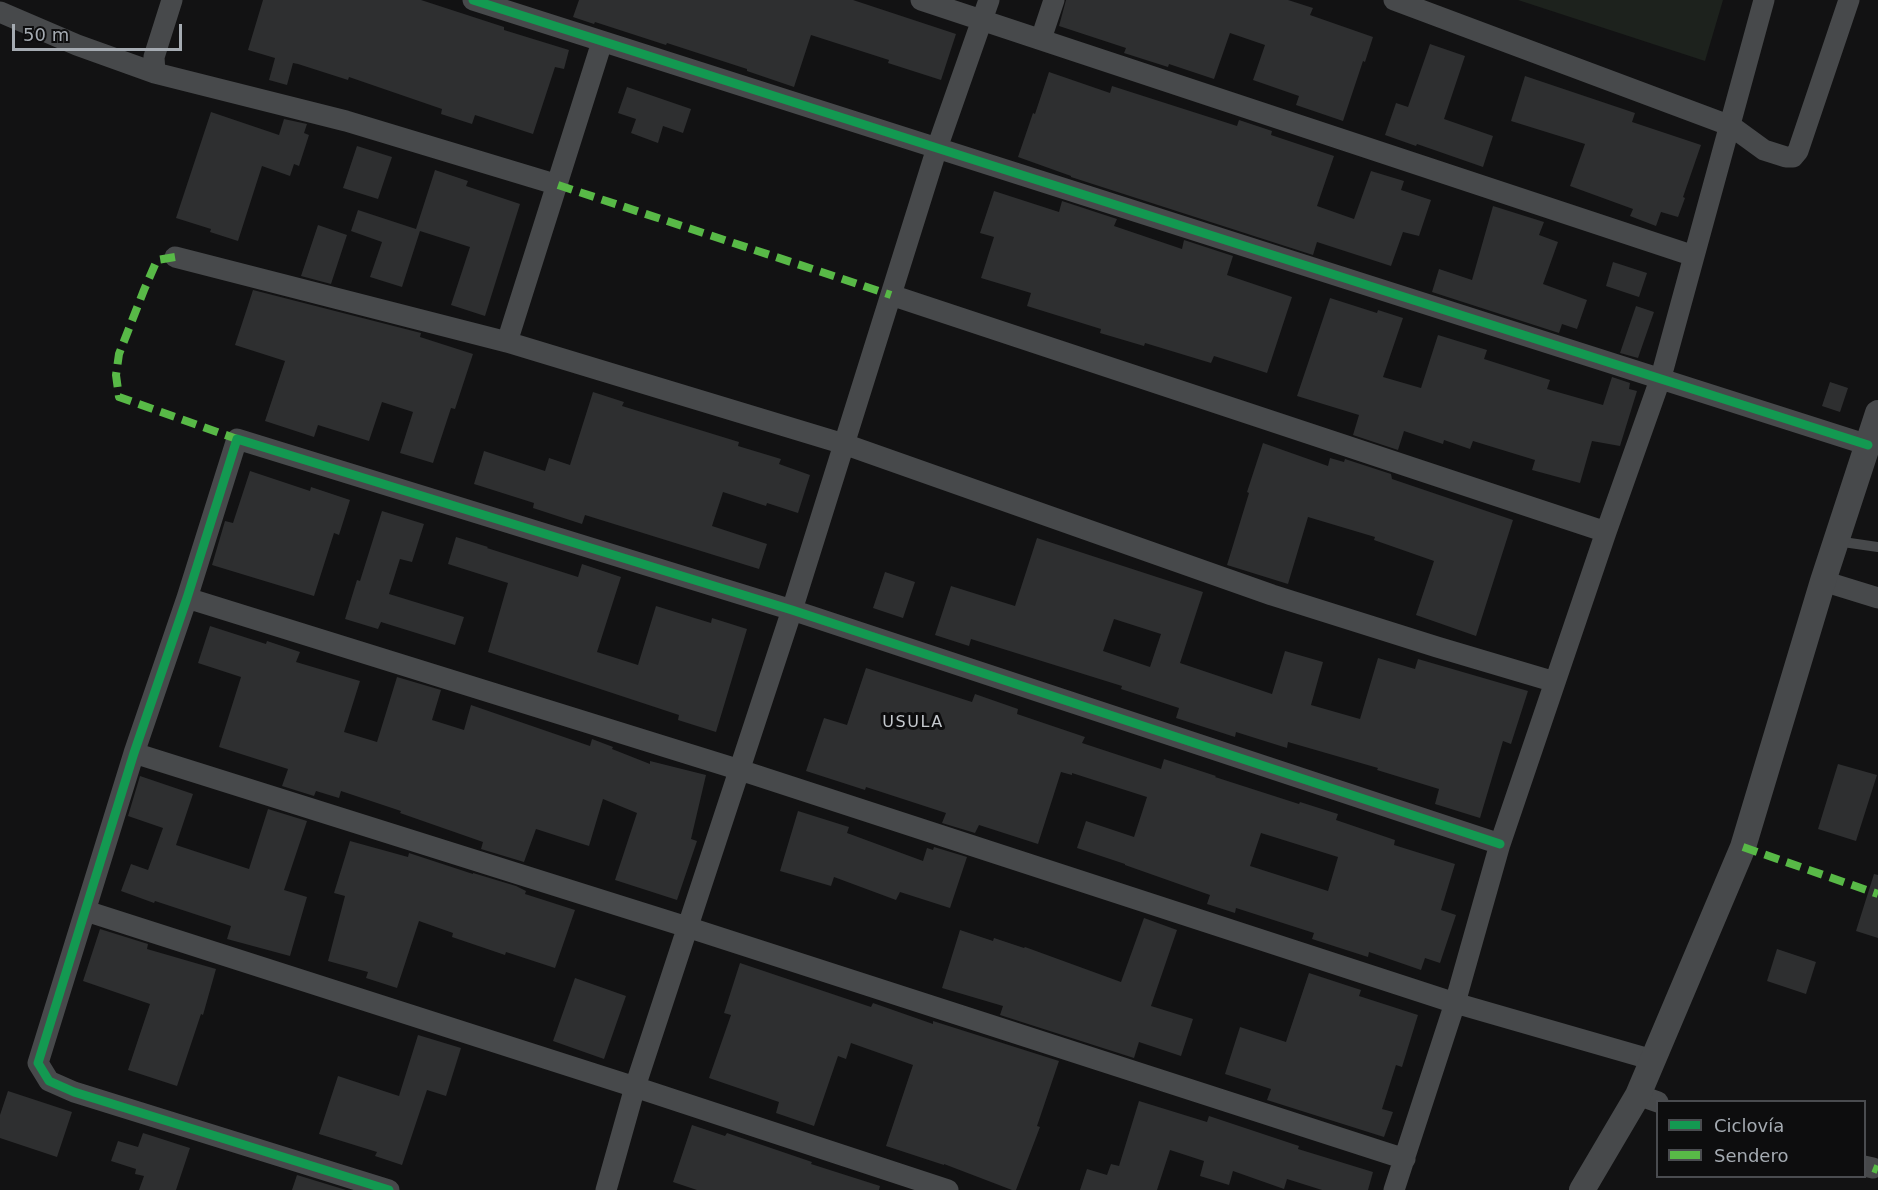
<!DOCTYPE html>
<meta charset="utf-8">
<style>
body{margin:0}
#map{position:relative;width:1878px;height:1190px;overflow:hidden;background:#121213;font-family:"DejaVu Sans",sans-serif}
canvas{display:block}
.legend{position:absolute;left:1656px;top:1100px;width:210px;height:78px;box-sizing:border-box;background:#0d0d0e;border:2px solid #4a4c50;margin:0;padding:8px 10px;list-style:none;font-size:18px;color:#a5abb2}
.legend li{display:flex;align-items:center;gap:12px;height:30px}
.legend b{width:30px;border:2px solid #4a4c50}
.scale{position:absolute;left:12px;top:24px;width:170px;height:27px;box-sizing:border-box;border:3px solid #a5abb2;border-top:0;padding-left:8px;font-size:18px;line-height:21px;white-space:nowrap;color:#a5abb2;-webkit-text-stroke:4px #0d0d0e;paint-order:stroke}
</style>
<div id="map">
<canvas width="1878" height="1190"></canvas>
<ul class="legend">
<li><b style="height:8px;background:#139951"></b>Ciclovía</li>
<li><b style="height:8px;background:#58b947"></b>Sendero</li>
</ul>
<div class="scale">50 m</div>
</div>
<script>
const c = document.querySelector('canvas').getContext('2d');
c.lineJoin = 'round';
function fill(path, color) { c.fillStyle = color; c.fill(path, 'evenodd'); }
const toPath = rows => new Path2D(rows.map(r => 'M' + r).join(''));
function stroke(path, color, width, dash) { c.strokeStyle = color; c.lineWidth = width; c.lineCap = dash ? 'butt' : 'round'; c.setLineDash(dash || []); c.stroke(path); }
function drawText(font, color, halo, rows, align = 'center') {
  c.font = font + ' "DejaVu Sans",sans-serif'; c.lineWidth = 6; c.setLineDash([]); c.textBaseline = 'middle'; c.strokeStyle = halo; c.fillStyle = color; for (const [text, x, y, turn = 0] of rows) {
    c.save(); c.translate(x, y); c.rotate((+turn || 0) * Math.PI / 180); c.textAlign = isNaN(turn) ? turn : align; if (halo) c.strokeText(text, 0, 0); c.fillText(text, 0, 0); c.restore();
  }
}
fill(toPath([
 [1518,0,1723,0,1705,61]
]), '#1d221d');
fill(toPath([
 [263,0,421,0,504,27,504,30,569,50,564,69,555,67,533,134,475,115,472,124,441,114,442,109,349,77,348,80,298,64,293,63,287,85,269,80,275,58,248,50],
 [579,0,853,0,956,34,941,80,888,63,889,60,811,35,794,87,747,71,747,69,667,43,666,45,595,22,594,24,573,17],
 [1066,0,1288,0,1313,8,1310,15,1373,37,1365,62,1363,61,1343,121,1296,105,1299,96,1253,80,1265,45,1230,33,1214,79,1169,64,1168,67,1124,53,1126,48,1059,26],
 [1430,44,1465,56,1444,119,1493,136,1483,167,1417,144,1416,146,1385,135,1396,103,1408,107],
 [1049,72,1110,93,1112,86,1237,126,1239,120,1272,131,1271,135,1334,156,1317,206,1354,219,1371,171,1404,181,1401,190,1431,200,1419,236,1403,232,1391,266,1317,242,1313,255,1071,177,1071,176,1018,157,1033,113,1035,114],
 [1525,76,1635,113,1632,122,1701,145,1683,197,1685,198,1678,217,1661,212,1656,226,1630,216,1633,209,1570,186,1585,144,1511,121],
 [627,87,691,109,683,133,663,126,658,143,631,133,636,119,618,113],
 [211,112,279,135,284,119,307,124,304,133,309,135,299,166,294,164,290,176,262,166,238,241,210,232,211,229,176,218],
 [357,146,392,157,378,199,343,188],
 [435,170,468,181,466,186,520,204,485,316,451,305,470,247,420,231,402,287,370,277,382,242,351,231,358,210,416,229],
 [994,191,1059,212,1062,201,1117,219,1114,226,1182,249,1184,240,1233,256,1227,275,1292,297,1267,373,1214,356,1211,363,1145,343,1144,346,1100,333,1101,329,1027,306,1031,293,981,278,994,237,980,233],
 [1493,206,1544,222,1539,235,1558,242,1543,284,1587,300,1577,329,1562,324,1559,333,1432,292,1439,269,1472,280],
 [318,225,347,235,331,284,301,276],
 [1613,262,1647,273,1639,297,1606,286],
 [253,290,421,333,420,337,473,354,455,409,451,408,433,463,400,453,413,412,382,402,369,441,318,425,314,437,265,421,285,361,235,345],
 [1330,298,1377,313,1378,310,1403,318,1383,377,1421,388,1438,335,1487,350,1484,359,1550,380,1547,389,1603,405,1612,377,1630,383,1629,389,1637,391,1620,446,1592,441,1580,483,1532,470,1535,460,1473,441,1470,449,1444,440,1443,444,1404,431,1398,450,1353,435,1359,415,1297,396],
 [1636,306,1654,312,1638,358,1620,353],
 [1830,382,1848,388,1840,412,1822,406],
 [593,392,624,402,622,406,739,442,738,446,781,459,779,464,810,475,798,513,767,503,766,506,723,492,712,526,767,544,759,569,585,515,582,524,533,508,534,503,474,484,484,451,545,471,549,458,570,465],
 [1263,443,1328,466,1330,458,1344,462,1345,459,1391,474,1392,479,1513,520,1476,636,1416,615,1434,561,1374,540,1375,537,1308,517,1288,584,1227,565,1249,493,1247,492],
 [250,471,310,491,311,487,350,500,339,535,334,533,314,596,212,565,225,521,233,523],
 [382,511,424,524,412,562,400,559,389,594,464,617,455,645,381,622,378,629,345,619,357,580,360,581],
 [456,537,488,547,487,548,578,577,582,564,621,577,597,652,638,665,656,606,711,623,712,618,747,629,716,732,678,720,679,715,488,652,508,583,448,564],
 [1037,538,1203,592,1180,663,1272,694,1285,651,1323,662,1311,705,1360,719,1378,658,1415,669,1418,659,1528,691,1511,744,1503,741,1480,818,1435,804,1439,789,1377,770,1378,768,1288,742,1287,748,1236,732,1235,737,1176,718,1179,708,1121,689,1122,686,971,639,969,646,935,635,951,586,1015,606],
 [1114,619,1161,634,1150,667,1103,651],
 [885,572,915,582,903,618,873,608],
 [210,626,266,644,267,641,300,652,296,662,360,681,344,732,377,742,397,677,441,690,432,720,464,730,471,705,590,746,592,739,613,747,612,749,650,764,650,761,706,775,691,839,697,841,677,900,615,880,637,813,603,799,589,846,536,829,524,862,481,849,483,842,400,813,401,811,341,791,339,798,316,791,314,796,282,786,288,769,219,747,241,677,198,663],
 [866,668,972,702,975,694,1018,709,1017,714,1085,737,1082,743,1161,769,1164,759,1216,776,1215,777,1299,804,1300,802,1338,814,1336,820,1395,840,1394,845,1455,864,1441,910,1456,915,1440,963,1425,958,1421,970,1369,952,1368,957,1312,939,1314,933,1236,908,1235,913,1207,904,1210,895,1125,865,1125,864,1077,848,1086,821,1134,837,1147,797,1072,773,1072,775,1061,772,1038,844,979,825,975,833,942,823,946,813,866,787,865,790,806,771,824,718,847,725],
 [1261,833,1338,857,1328,891,1250,866],
 [1838,764,1877,775,1856,841,1818,829],
 [140,776,193,794,176,845,249,869,268,809,307,821,284,890,307,897,290,956,227,939,231,926,155,901,154,903,121,891,131,864,148,870,163,828,128,816],
 [798,811,849,827,847,833,923,861,927,848,933,850,934,847,967,857,950,908,900,892,896,900,834,877,831,886,780,871],
 [350,841,408,857,409,853,473,874,473,873,516,886,526,891,525,894,575,910,555,968,506,952,505,955,452,937,453,933,419,921,397,988,366,978,368,972,328,961,345,896,334,893],
 [1874,874,1878,875,1878,938,1856,931],
 [1144,918,1177,930,1151,1006,1193,1019,1181,1056,1139,1042,1134,1058,1000,1015,1003,1006,942,988,960,930,993,941,994,938,1024,948,1025,947,1121,982],
 [100,929,148,944,147,949,216,969,203,1015,201,1014,177,1086,128,1070,150,1004,83,981],
 [1777,949,1816,962,1806,994,1767,981],
 [740,963,871,1007,873,1003,933,1024,933,1021,1059,1061,1037,1126,1040,1127,1016,1190,1012,1190,944,1164,944,1165,886,1146,913,1065,851,1043,846,1059,838,1056,814,1126,776,1113,779,1102,709,1078,731,1015,724,1013],
 [1309,973,1361,990,1359,996,1418,1015,1402,1067,1396,1065,1382,1109,1393,1112,1384,1137,1267,1100,1271,1089,1225,1074,1240,1027,1286,1042],
 [575,978,626,996,604,1059,553,1041],
 [418,1035,461,1048,446,1096,427,1090,402,1165,375,1156,377,1152,319,1134,338,1076,399,1096],
 [8,1091,72,1112,57,1157,0,1138,0,1115],
 [1139,1101,1207,1122,1209,1116,1299,1146,1298,1149,1373,1172,1368,1190,1322,1190,1287,1179,1284,1189,1233,1171,1229,1185,1200,1176,1204,1161,1170,1150,1157,1190,1080,1190,1087,1169,1107,1175,1111,1164,1119,1166],
 [692,1125,725,1136,727,1133,812,1162,811,1164,880,1186,879,1190,697,1190,673,1182],
 [143,1133,190,1148,176,1190,139,1190,144,1176,135,1174,136,1169,111,1161,118,1141,138,1147],
 [297,1175,346,1190,292,1190]
]), '#2e2f30');
stroke(toPath([
 [1836,541,1878,547]
]), '#47494b', 10);
stroke(toPath([
 [473,0,1868,445],
 [921,0,1694,256],
 [1394,0,1731,126,1764,150,1786,157,1793,157,1798,151,1849,0],
 [0,12,77,45,155,73,346,121,558,185],
 [1041,39,1054,0],
 [155,73,154,57,172,0],
 [175,257,507,342,844,444,1272,595,1437,647,1555,682],
 [891,295,1606,532],
 [507,342,602,42],
 [1823,581,1878,598],
 [187,598,740,770,1455,1003,1653,1060],
 [134,753,687,927,1405,1159],
 [86,911,635,1087,948,1190],
 [1638,1095,1658,1102],
 [1864,1166,1873,1168],
 [389,1190,74,1092,49,1081,38,1063,134,753,187,598,237,439,792,610,1500,844],
 [606,1190,635,1087,792,610,937,148,989,0],
 [1394,1190,1455,1003,1500,844,1606,532,1661,377,1764,0]
]), '#47494b', 21);
stroke(toPath([
 [1582,1190,1638,1095,1743,847,1823,581,1878,413]
]), '#47494b', 26);
stroke(toPath([
 [558,185,891,295],
 [175,257,157,260,144,290,119,354,116,375,119,397,237,439],
 [1743,847,1878,894],
 [1873,1168,1878,1170]
]), '#58b947', 8, [15, 8]);
stroke(toPath([
 [473,0,1868,445],
 [389,1190,74,1092,49,1081,38,1063,134,753,187,598,237,439,792,610,1500,844]
]), '#139951', 9);
c.letterSpacing = '1.5px';
drawText('16px', '#c5c9ce', '#0d0d0e', [
 ["USULA",913,723]
]);
c.letterSpacing = '0px';
</script>
